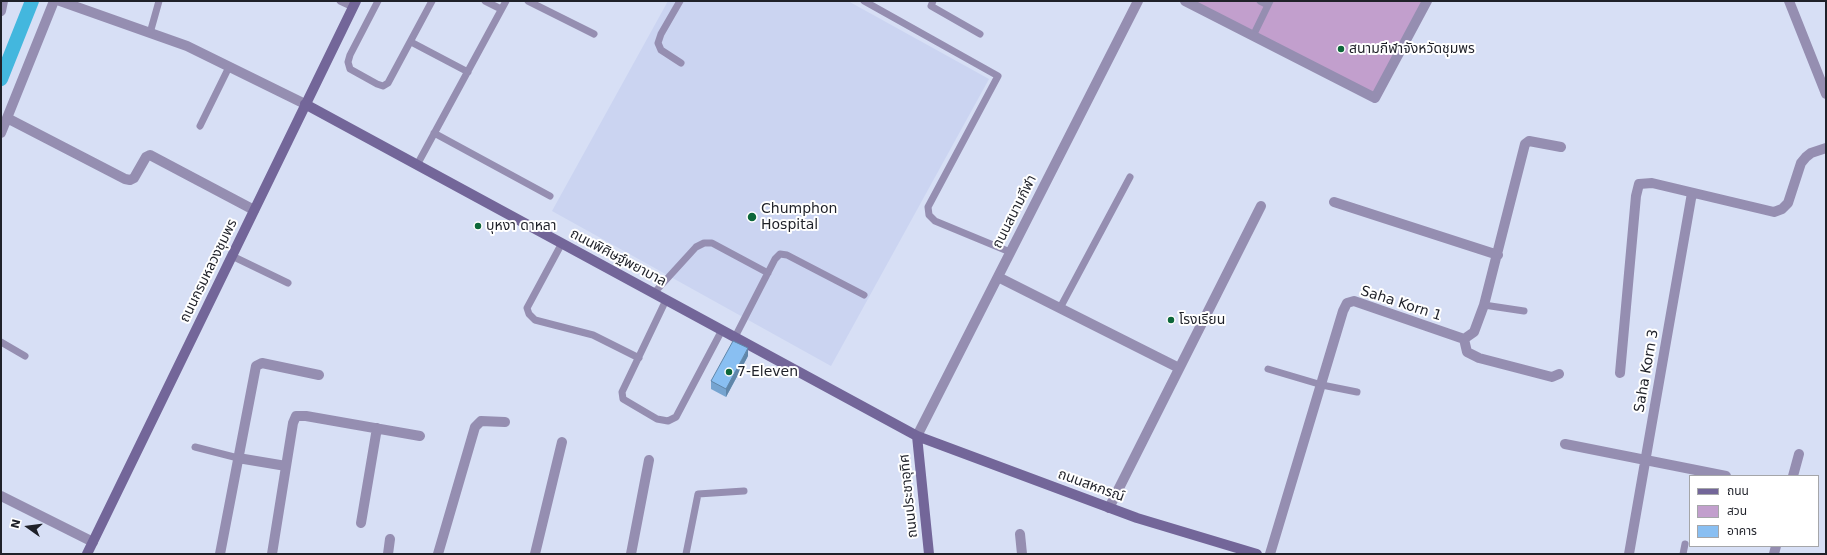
<!DOCTYPE html>
<meta charset="utf-8">
<style>
body{margin:0}
#map{position:relative;width:1827px;height:555px;overflow:hidden;background:#d7dff5;font-family:"DejaVu Sans","Noto Sans Thai",sans-serif}
canvas{display:block}
.frame{position:absolute;inset:0;border:2px solid #1f2129;pointer-events:none}
.legend{position:absolute;left:1689px;top:475px;width:130px;height:72px;box-sizing:border-box;background:#fff;border:1px solid #a5a6a9;margin:0;padding:5px 7px;list-style:none;font-size:12px;color:#1f2129}
.legend li{display:flex;align-items:center;gap:8px;height:20px}
.legend b{width:20px;border:1px solid #a5a6a9}
.north{position:absolute;left:8px;top:507px;width:40px;height:40px;-webkit-text-stroke:3px #fff;paint-order:stroke;rotate:284deg;font-size:11px;font-weight:700;line-height:16px;text-align:center;color:#1f2129}
.north::after{content:'';display:block;margin:auto;width:14px;height:18px;background:#1f2129;clip-path:polygon(50% 0,100% 100%,50% 72%,0 100%)}
</style>
<div id="map">
<canvas width="1827" height="555"></canvas>
<div class="frame"></div>
<ul class="legend">
<li><b style="height:5px;background:#736699"></b>ถนน</li>
<li><b style="height:11px;background:#c29fcd"></b>สวน</li>
<li><b style="height:11px;background:#89bff2"></b>อาคาร</li>
</ul>
<div class="north">N</div>
</div>
<script>
const c = document.querySelector('canvas').getContext('2d');
c.lineJoin = 'round';
function fill(path, color) { c.fillStyle = color; c.fill(path, 'evenodd'); }
const toPath = rows => new Path2D(rows.map(r => 'M' + r).join(''));
function stroke(path, color, width, dash) { c.strokeStyle = color; c.lineWidth = width; c.lineCap = dash ? 'butt' : 'round'; c.setLineDash(dash || []); c.stroke(path); }
function drawText(font, color, halo, rows, align = 'center') {
  c.font = font + ' "DejaVu Sans","Noto Sans Thai",sans-serif'; c.lineWidth = 4; c.setLineDash([]); c.textBaseline = 'middle'; c.strokeStyle = halo; c.fillStyle = color; for (const [text, x, y, turn = 0] of rows) {
    c.save(); c.translate(x, y); c.rotate((+turn || 0) * Math.PI / 180); c.textAlign = isNaN(turn) ? turn : align; if (halo) c.strokeText(text, 0, 0); c.fillText(text, 0, 0); c.restore();
  }
}
fill(toPath([
 [668,1,848,1,989,79,831,366,552,211]
]), '#cbd4f1');
fill(toPath([
 [1190,1,1426,1,1375,98]
]), '#c29fcd');
stroke(toPath([
 [1,79,32,1]
]), '#43b7de', 14);
stroke(toPath([
 [340,1,353,7],
 [378,1,350,55,348,62,350,69,377,84,383,86,388,83,432,1],
 [485,1,501,9],
 [528,1,594,34],
 [680,1,661,34,658,43,661,50,681,63],
 [864,1,998,76,928,207,929,215,935,221,1010,252],
 [933,1,931,6,980,34],
 [1260,1,1268,5],
 [150,33,159,1],
 [1253,36,1270,1],
 [411,42,468,72],
 [200,126,229,67],
 [434,133,550,196],
 [417,165,506,1],
 [562,243,527,308,529,314,535,320,593,335,639,358],
 [232,256,288,283],
 [654,293,696,247,704,243,712,243,768,273],
 [666,300,622,392,623,399,657,419,668,421,676,417,722,330],
 [1484,305,1524,311],
 [1060,308,1130,177],
 [735,337,775,259,780,254,787,255,864,295],
 [1,342,25,356],
 [1268,369,1322,385,1357,392],
 [195,447,238,458],
 [686,554,698,494,744,491],
 [1683,554,1685,544]
]), '#958eb1', 7);
stroke(toPath([
 [60,1,187,46,305,104],
 [1185,1,1375,98,1427,1],
 [1789,1,1826,94],
 [1,11,3,1],
 [7,118,125,179,130,180,134,178,146,157,150,155,254,210],
 [1,133,54,1],
 [1334,202,1498,255],
 [998,277,1179,368],
 [1464,339,1467,352,1479,358,1552,377,1559,374],
 [1620,373,1636,196,1639,184,1652,183,1774,212,1782,209,1788,203,1801,163,1806,157,1811,153,1826,148],
 [917,436,1138,1],
 [1565,444,1726,476],
 [238,458,286,466],
 [1793,476,1799,454],
 [1,496,93,542],
 [1109,508,1261,206],
 [361,523,377,428],
 [1020,534,1022,554],
 [220,554,256,366,262,363,319,375],
 [272,554,293,423,296,416,306,416,420,436],
 [388,554,390,539],
 [438,554,475,427,481,421,505,422],
 [535,554,562,442],
 [631,554,649,460],
 [1270,554,1343,311,1347,303,1354,301,1464,339,1474,332,1484,305,1525,144,1529,141,1561,147],
 [1629,554,1692,193],
 [1774,554,1776,546]
]), '#958eb1', 10);
stroke(toPath([
 [305,104,917,436,1137,518,1257,554],
 [917,436,929,554],
 [87,554,356,1]
]), '#736699', 10);
fill(toPath([
 [748,356,726,397,711,389,711,381]
]), '#76a4d0');
fill(toPath([
 [748,348,748,356,726,397,726,389]
]), '#6086a9');
const building = toPath([
 [733,341,748,348,726,389,711,381,733,341]
]);
fill(building, '#89bff2');
stroke(building, '#6086a9', 1);
for (const [x, y, r, color] of [
 [1341,49,4,"#0d673a"],
 [752,217,5,"#0d673a"],
 [478,226,4,"#0d673a"],
 [1171,320,4,"#0d673a"],
 [729,372,4,"#0d673a"]
]) { const dot = new Path2D(); dot.arc(x, y, r, 0, 2 * Math.PI); c.fillStyle = color; c.fill(dot); stroke(dot, '#fff', 1.5); }
drawText('14px', '#1f2129', '#fff', [
 ["สนามกีฬาจังหวัดชุมพร",1349,49],
 ["Chumphon",761,209],
 ["Hospital",761,225],
 ["บุหงา ดาหลา",486,226],
 ["โรงเรียน",1179,320],
 ["7-Eleven",737,372]
], 'left');
drawText('14px', '#1f2129', '#fff', [
 ["ถนนสนามกีฬา",1015,212,-63],
 ["ถนนพิศิษฐ์พยาบาล",618,258,28],
 ["ถนนกรมหลวงชุมพร",209,271,-64],
 ["Saha Korn 1",1401,304,18],
 ["Saha Korn 3",1647,371,-80],
 ["ถนนสหกรณ์",1091,486,20],
 ["ถนนประชาอุทิศ",909,496,-96]
]);
</script>
